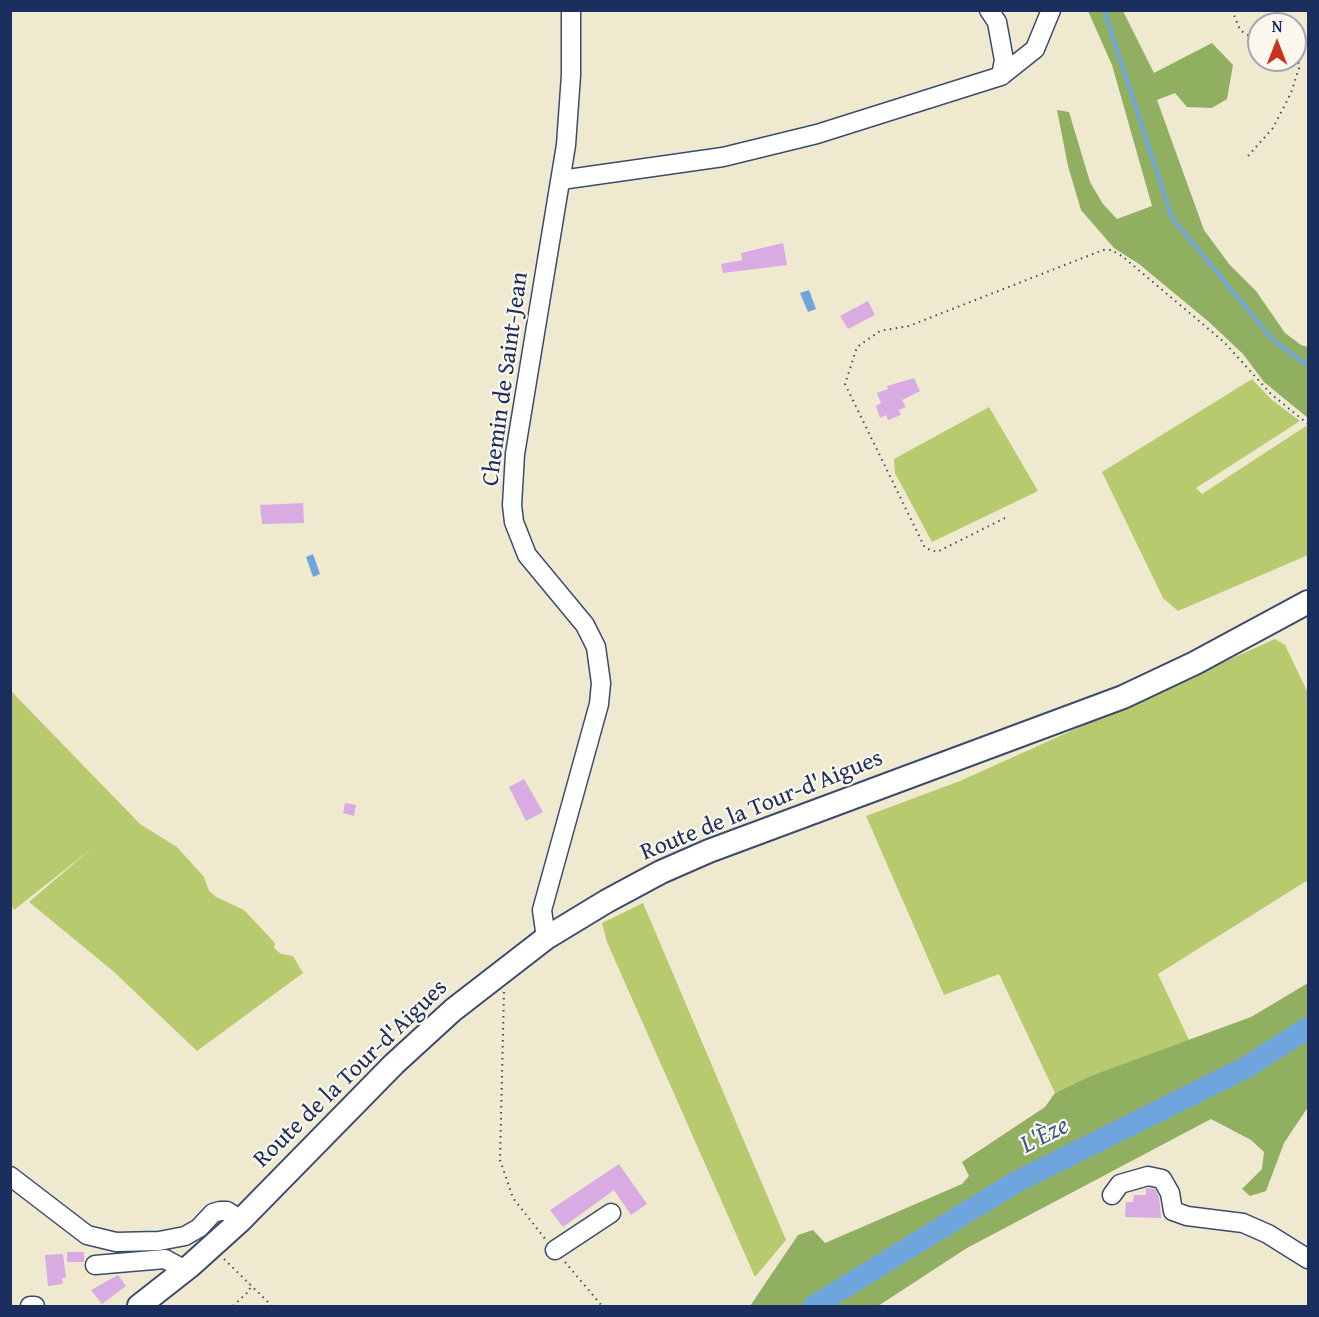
<!DOCTYPE html>
<meta charset="utf-8">
<style>
body{margin:0}
#map{position:relative;width:1319px;height:1317px;overflow:hidden;background:#efe9cf;font-family:"Gentium Book Plus",serif}
canvas{display:block}
.frame{position:absolute;inset:0;border:12px solid #1b2f5e;pointer-events:none}
.north{position:absolute;left:1247px;top:12px;width:60px;height:60px;box-sizing:border-box;background:#fbf7ec;border:2px solid #a1a7b3;border-radius:50%;rotate:0deg;font-size:16px;font-weight:700;line-height:24px;text-align:center;color:#1b2f5e}
.north::after{content:'';display:block;margin:auto;width:21px;height:27px;background:#c8321e;clip-path:polygon(50% 0,100% 100%,50% 72%,0 100%)}
</style>
<div id="map">
<canvas width="1319" height="1317"></canvas>
<div class="frame"></div>
<div class="north">N</div>
</div>
<script>
const c = document.querySelector('canvas').getContext('2d');
c.lineJoin = 'round';
function fill(path, color) { c.fillStyle = color; c.fill(path, 'evenodd'); }
const toPath = rows => new Path2D(rows.map(r => 'M' + r).join(''));
function stroke(path, color, width, dash) { c.strokeStyle = color; c.lineWidth = width; c.lineCap = dash ? 'butt' : 'round'; c.setLineDash(dash || []); c.stroke(path); }
function drawText(font, color, halo, rows, align = 'center') {
  c.font = font + ' "Gentium Book Plus",serif'; c.lineWidth = 4.5; c.setLineDash([]); c.textBaseline = 'middle'; c.strokeStyle = halo; c.fillStyle = color; for (const [text, x, y, turn = 0] of rows) {
    c.save(); c.translate(x, y); c.rotate((+turn || 0) * Math.PI / 180); c.textAlign = isNaN(turn) ? turn : align; if (halo) c.strokeText(text, 0, 0); c.fillText(text, 0, 0); c.restore();
  }
}
fill(toPath([
 [1252,379,1272,400,1300,421,1196,488,1202,494,1306,426,1308,429,1308,555,1178,611,1163,598,1102,472],
 [989,407,1038,491,932,542,895,473,894,459],
 [1275,639,1285,645,1308,693,1308,880,1158,974,1189,1040,1090,1076,1055,1093,999,974,944,995,866,816,960,781],
 [11,691,140,824,177,847,204,877,209,891,216,897,244,910,275,943,274,948,281,954,293,956,303,973,197,1051,113,971,29,902,91,849,14,910,10,904],
 [643,903,786,1240,755,1277,607,942,602,923]
]), '#b7cb6e');
fill(toPath([
 [1088,11,1123,11,1154,73,1212,43,1233,65,1227,99,1212,108,1187,107,1175,93,1157,100,1204,230,1229,264,1256,291,1285,333,1301,345,1308,347,1308,418,1264,382,1243,354,1209,322,1139,264,1114,248,1081,210,1068,166,1057,110,1069,112,1090,182,1103,204,1117,219,1152,206,1112,65],
 [1308,983,1308,1107,1284,1143,1266,1191,1250,1196,1242,1189,1262,1169,1264,1152,1251,1140,1211,1119,967,1248,878,1306,750,1306,798,1235,813,1230,825,1243,962,1184,969,1176,962,1162,1045,1107,1055,1093,1090,1076,1251,1017]
]), '#91af61');
fill(toPath([
 [809,290,816,309,808,312,800,293],
 [313,554,320,574,313,577,306,557]
]), '#6fa5dd');
stroke(toPath([
 [1104,10,1172,218,1273,340,1308,366]
]), '#6fa5dd', 4);
stroke(toPath([
 [814,1306,1016,1182,1245,1068,1308,1028]
]), '#6fa5dd', 22);
fill(toPath([
 [783,243,787,265,723,273,721,264,742,260,741,253],
 [868,301,875,315,848,329,840,316],
 [914,378,920,391,902,400,906,407,899,410,901,415,888,420,886,415,880,418,876,406,881,403,877,393,888,389,887,386],
 [303,503,304,523,262,524,260,505],
 [524,779,543,812,526,821,509,787],
 [345,803,356,805,354,816,343,813],
 [619,1164,647,1204,631,1215,614,1190,563,1227,550,1210],
 [1146,1188,1155,1189,1159,1197,1161,1218,1125,1217,1126,1202,1133,1202,1134,1195,1146,1195],
 [67,1252,84,1252,84,1262,67,1262],
 [63,1254,66,1278,62,1278,63,1284,48,1286,45,1255],
 [118,1275,126,1286,102,1304,91,1290]
]), '#d8ace2');
const minor = toPath([
 [1001,76,1035,49,1051,10],
 [561,180,723,157,817,134,1001,76,1004,60,997,22,989,10],
 [546,938,542,910,599,704,601,683,596,647,585,625,527,555,514,522,512,505,515,454,566,145,571,75,571,10],
 [10,1176,87,1235,116,1242,159,1241,185,1236,199,1228,213,1213,220,1211,227,1211,241,1220],
 [1112,1195,1120,1184,1148,1176,1162,1179,1170,1193,1173,1211,1187,1216,1243,1223,1268,1234,1308,1259],
 [555,1250,611,1213],
 [95,1265,165,1259,185,1270],
 [30,1306,35,1306]
]);
const major = toPath([
 [139,1306,190,1266,241,1220,394,1064,453,1010,546,938,607,901,661,872,709,851,1123,697,1195,663,1308,602]
]);
stroke(minor, '#3b4b6f', 21);
stroke(major, '#3b4b6f', 26);
stroke(toPath([
 [1232,10,1240,30,1259,42],
 [1248,156,1273,128,1291,93,1300,65,1295,58],
 [1005,518,937,552,925,548,845,384,857,347,880,331,909,326,1103,250,1111,250,1122,256,1224,342,1271,394,1308,424],
 [504,992,500,1160,513,1198,546,1240],
 [224,1259,272,1306],
 [565,1262,602,1306],
 [233,1306,250,1290,249,1283]
]), '#3b4b6f', 2, [1.5, 4.5]);
stroke(minor, '#fff', 18);
stroke(major, '#fff', 22);
drawText('24px', '#1b2f5e', '#fbf7ec', [
 ["Chemin de Saint-Jean",506,379,-82],
 ["Route de la Tour-d'Aigues",762,806,-22],
 ["Route de la Tour-d'Aigues",351,1074,-44]
]);
drawText('italic 26px', '#38588a', '#fbf7ec', [
 ["L'Èze",1045,1136,-27]
]);
</script>
